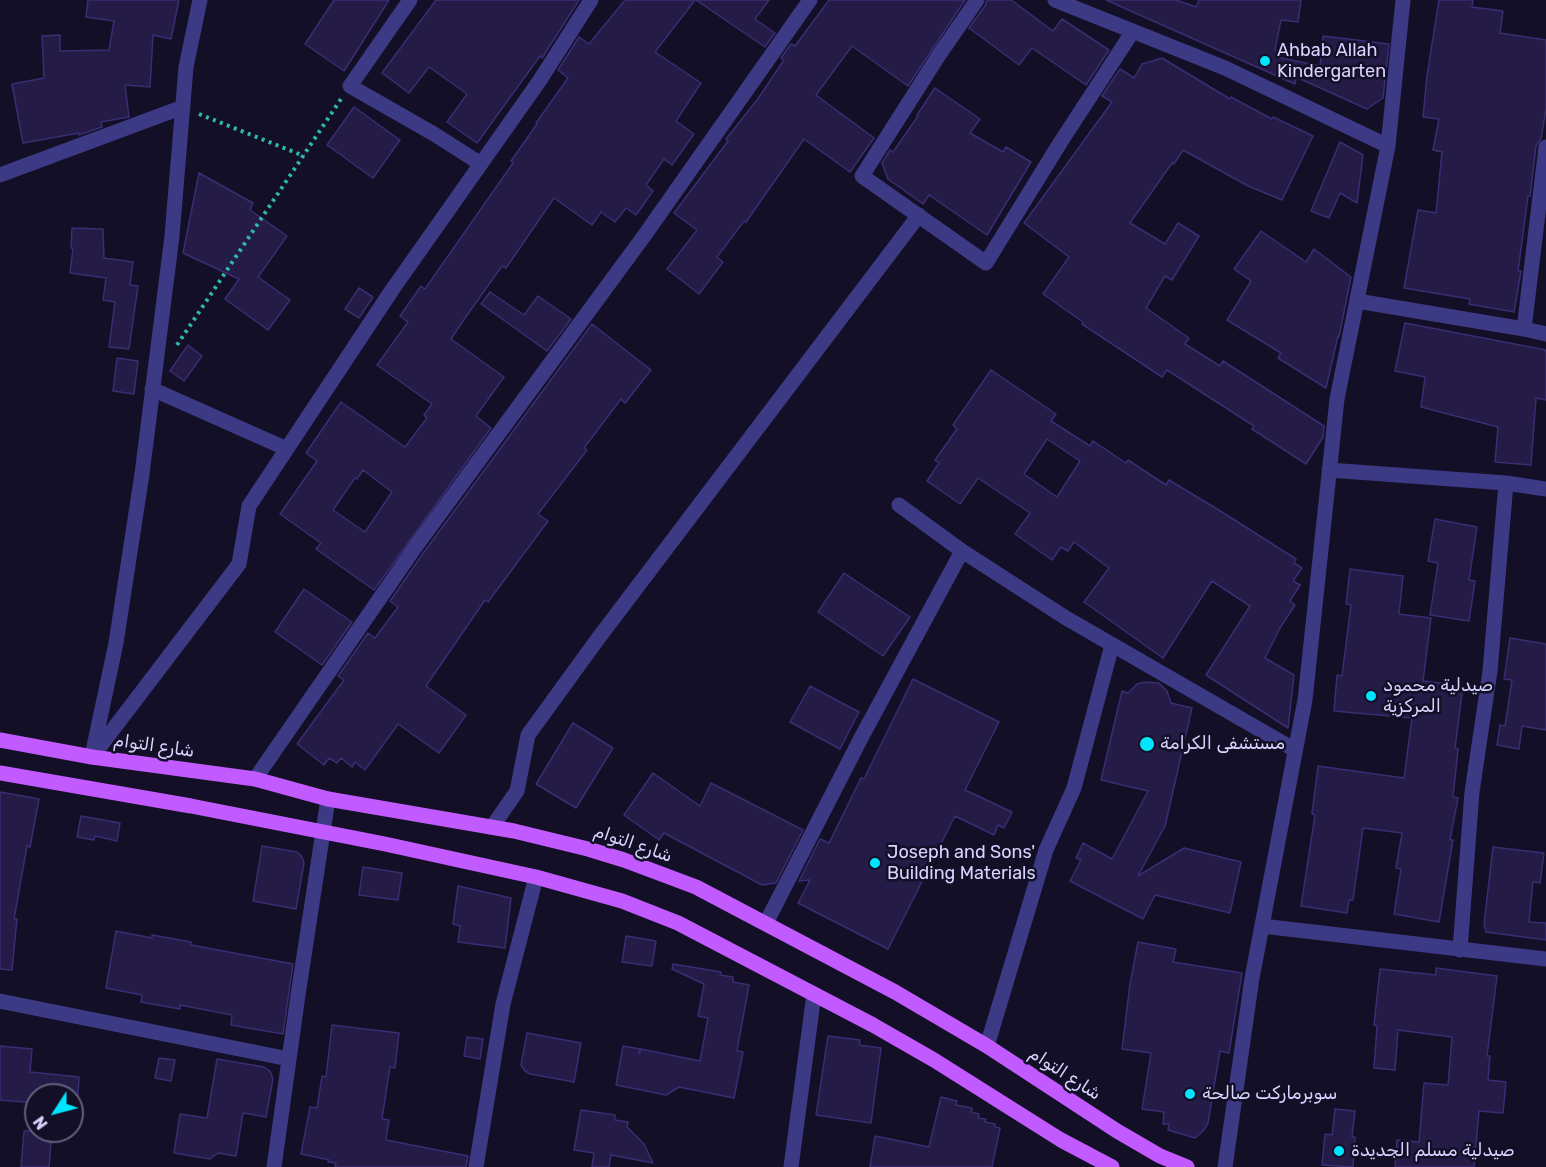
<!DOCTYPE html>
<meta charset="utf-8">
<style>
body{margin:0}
#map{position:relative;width:1546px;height:1167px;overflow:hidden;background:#130f26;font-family:Rubik,sans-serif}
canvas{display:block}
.north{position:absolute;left:24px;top:1083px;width:60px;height:60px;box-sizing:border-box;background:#130f26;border:2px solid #625e7d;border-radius:50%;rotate:234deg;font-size:16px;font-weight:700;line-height:24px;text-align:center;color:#d9d4ff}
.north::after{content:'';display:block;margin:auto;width:21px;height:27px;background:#00e5ff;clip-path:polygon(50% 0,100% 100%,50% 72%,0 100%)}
</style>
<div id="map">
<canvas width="1546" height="1167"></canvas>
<div class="north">N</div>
</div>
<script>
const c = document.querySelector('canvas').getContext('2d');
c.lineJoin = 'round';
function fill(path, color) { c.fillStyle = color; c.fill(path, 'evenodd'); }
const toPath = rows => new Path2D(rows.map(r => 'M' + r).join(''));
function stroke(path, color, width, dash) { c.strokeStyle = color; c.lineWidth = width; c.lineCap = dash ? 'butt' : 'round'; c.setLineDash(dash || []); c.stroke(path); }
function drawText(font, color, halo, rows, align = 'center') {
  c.font = font + ' Rubik,Vazirmatn,sans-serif'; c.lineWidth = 5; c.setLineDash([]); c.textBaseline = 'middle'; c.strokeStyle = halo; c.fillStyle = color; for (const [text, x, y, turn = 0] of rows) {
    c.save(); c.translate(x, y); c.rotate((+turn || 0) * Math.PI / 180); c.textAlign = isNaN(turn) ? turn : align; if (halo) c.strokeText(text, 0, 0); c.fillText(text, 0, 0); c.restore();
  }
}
const building = toPath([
 [88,0,179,0,171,39,153,35,150,87,125,85,129,117,101,122,102,127,79,135,79,133,23,143,12,84,44,78,42,36,60,35,60,51,109,50,114,21,86,17,88,0],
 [334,0,389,0,344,71,305,44,334,0],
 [436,0,579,0,542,58,540,56,477,143,447,122,467,94,429,67,409,93,382,73,436,0],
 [625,0,695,0,655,52,701,83,676,121,694,134,672,165,664,159,646,185,653,191,636,215,626,208,615,222,601,212,592,225,554,198,506,268,502,266,465,318,451,339,504,377,476,416,491,428,374,590,316,549,321,543,280,514,317,461,306,453,341,402,405,447,427,418,424,415,432,404,377,365,408,322,400,316,421,286,425,289,513,163,511,161,537,124,536,123,568,78,558,70,579,37,589,44,625,0],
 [363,470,392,492,365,532,333,510,355,478,357,479,363,470],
 [696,0,769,0,755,19,775,33,765,47,696,0],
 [829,0,965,0,908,86,852,46,816,95,874,138,850,172,804,139,746,222,744,221,717,257,723,262,699,294,667,269,697,230,674,213,728,141,726,139,757,100,784,60,781,58,791,44,795,46,829,0],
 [987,0,1011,0,1053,31,1062,19,1109,50,1086,85,1032,48,1019,65,969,28,985,6,987,0],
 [1106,0,1176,0,1196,7,1199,0,1301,0,1298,22,1281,20,1275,50,1279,52,1277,57,1320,66,1323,36,1389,44,1383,98,1367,109,1296,77,1295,84,1106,0],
 [1439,0,1473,0,1472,7,1503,11,1500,33,1546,40,1546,109,1541,139,1536,146,1530,196,1528,196,1518,271,1521,271,1514,312,1469,304,1470,299,1404,288,1418,210,1436,213,1442,152,1433,150,1439,119,1423,117,1427,76,1439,0],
 [1162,58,1230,99,1231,97,1272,119,1273,117,1313,136,1282,200,1248,186,1183,150,1174,164,1172,163,1130,223,1165,244,1178,223,1199,236,1172,280,1165,276,1146,308,1189,338,1185,344,1220,366,1223,361,1324,426,1323,437,1306,464,1252,429,1254,426,1167,370,1162,377,1082,324,1083,322,1043,294,1069,257,1024,223,1112,102,1102,96,1120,69,1134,78,1142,64,1162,58],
 [935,88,980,119,970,133,1003,152,1006,147,1031,162,987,235,929,195,923,204,888,179,882,163,890,150,893,152,918,116,917,115,935,88],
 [354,107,400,140,373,178,327,145,354,107],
 [1340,142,1363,155,1357,203,1340,193,1329,218,1311,211,1340,142],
 [199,173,253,203,250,210,287,236,258,277,290,300,268,330,225,299,239,279,183,253,199,173],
 [72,228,103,229,104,258,133,262,130,285,138,286,129,349,109,347,115,302,103,300,106,278,70,273,73,248,71,248,72,228],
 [1261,231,1306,262,1314,249,1351,277,1339,337,1338,336,1326,388,1278,358,1281,353,1227,320,1251,281,1234,269,1261,231],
 [359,288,373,297,359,318,345,309,359,288],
 [490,292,524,315,538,296,571,319,547,351,481,304,490,292],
 [1405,323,1546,350,1546,400,1536,398,1531,465,1495,462,1498,427,1421,407,1425,377,1395,371,1405,323],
 [592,324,651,370,625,403,621,399,584,448,587,450,538,514,548,521,488,602,485,600,426,686,466,715,439,753,398,724,365,770,355,762,352,767,341,758,337,763,329,758,324,765,297,744,344,680,338,676,368,633,375,638,398,607,390,601,424,552,592,324],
 [188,345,202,356,184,381,170,371,188,345],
 [117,358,138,361,134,394,113,391,117,358],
 [991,370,1056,414,1051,421,1090,446,1093,441,1126,463,1128,460,1166,485,1169,480,1222,512,1296,559,1294,563,1302,568,1293,581,1300,585,1290,601,1295,605,1280,628,1265,658,1294,675,1288,728,1206,675,1250,606,1212,581,1163,658,1084,602,1109,568,1074,542,1068,551,1061,547,1052,560,1015,534,1030,513,978,478,960,504,927,481,939,463,935,460,957,429,953,425,991,370],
 [1047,439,1080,461,1057,497,1024,474,1047,439],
 [1435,519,1477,527,1469,580,1475,581,1469,621,1430,615,1438,563,1428,561,1435,519],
 [1350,569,1403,576,1399,614,1431,618,1423,681,1463,686,1455,748,1458,749,1453,797,1458,798,1450,840,1453,840,1439,922,1394,914,1401,869,1396,868,1402,833,1363,828,1353,900,1349,900,1347,913,1301,906,1315,815,1312,814,1318,766,1404,778,1412,718,1334,711,1337,675,1342,676,1351,605,1346,604,1350,569],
 [844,573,910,617,883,656,818,612,844,573],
 [304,589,352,622,322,665,275,632,304,589],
 [1510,638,1546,644,1546,730,1522,726,1519,749,1497,745,1500,725,1505,726,1512,680,1504,679,1510,638],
 [913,679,999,722,965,790,1012,812,1004,828,998,825,994,835,955,816,888,949,798,903,810,880,799,881,820,839,829,843,861,778,864,779,913,679],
 [1145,682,1159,683,1167,691,1171,703,1192,708,1165,826,1138,876,1184,848,1241,862,1230,913,1155,895,1143,919,1070,881,1081,860,1076,858,1083,843,1112,859,1148,791,1101,780,1122,691,1128,693,1137,684,1145,682],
 [810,686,859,712,840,749,790,722,810,686],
 [573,723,613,748,576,808,536,784,573,723],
 [653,773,700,806,711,783,803,830,776,883,762,885,664,833,659,840,624,815,653,773],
 [0,792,39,799,30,847,27,846,14,919,17,919,12,970,0,969,0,792],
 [81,816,120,823,117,841,95,836,94,840,77,837,81,816],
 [262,846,297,852,302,857,304,863,296,909,253,901,262,846],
 [1493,847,1544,853,1540,883,1533,882,1529,922,1546,923,1546,940,1486,932,1484,924,1493,847],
 [363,867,402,873,398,900,359,895,363,867],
 [458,886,511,898,505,948,458,942,460,926,453,924,458,886],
 [116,931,152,938,152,935,191,942,191,945,293,964,283,1034,231,1025,232,1015,180,1005,180,1009,141,1002,142,995,106,988,116,931],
 [626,936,656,941,652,966,622,962,626,936],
 [1138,942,1176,949,1173,962,1242,973,1229,1053,1220,1051,1208,1123,1203,1131,1195,1138,1168,1130,1169,1124,1163,1124,1164,1112,1142,1109,1151,1053,1122,1049,1130,984,1138,942],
 [673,964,721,972,720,975,733,977,733,982,749,985,737,1051,743,1052,734,1098,679,1087,666,1095,616,1085,623,1046,640,1049,639,1054,641,1049,700,1061,708,1018,698,1016,704,984,672,969,673,964],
 [1436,968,1497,976,1487,1056,1490,1056,1488,1080,1506,1082,1503,1113,1479,1111,1474,1167,1395,1167,1397,1140,1419,1142,1424,1083,1448,1085,1452,1037,1398,1030,1395,1070,1374,1068,1377,1026,1374,1025,1380,969,1436,975,1436,968],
 [332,1025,399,1033,395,1068,390,1067,382,1119,389,1120,386,1140,468,1156,466,1167,335,1167,336,1163,328,1162,329,1160,301,1154,310,1107,317,1108,322,1076,326,1077,332,1025],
 [527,1033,581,1043,574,1082,530,1074,525,1071,521,1065,527,1033],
 [828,1036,860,1040,859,1045,881,1048,871,1123,816,1115,828,1036],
 [467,1037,483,1039,480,1059,464,1056,467,1037],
 [0,1046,32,1049,30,1072,79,1077,78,1095,36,1095,36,1103,0,1100,0,1046],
 [159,1058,175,1060,171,1081,155,1078,159,1058],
 [217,1059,264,1067,270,1071,273,1079,266,1117,243,1113,236,1156,218,1153,210,1159,174,1153,180,1114,207,1118,217,1059],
 [941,1097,957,1101,956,1105,972,1108,971,1112,979,1114,978,1118,986,1119,985,1122,995,1124,995,1127,1000,1128,992,1167,870,1167,875,1136,929,1147,941,1097],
 [1335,1109,1355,1111,1352,1137,1355,1137,1353,1167,1322,1165,1325,1134,1332,1135,1335,1109],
 [581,1110,615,1115,615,1120,628,1122,627,1127,644,1144,653,1163,611,1155,609,1167,592,1167,594,1153,574,1150,581,1110],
 [24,1131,52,1131,49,1167,21,1167,24,1131]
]);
fill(building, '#241b47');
stroke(building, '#3b2d73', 1.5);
stroke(toPath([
 [199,114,304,156],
 [177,345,341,99]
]), '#2fb8b0', 4, [3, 4.5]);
stroke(toPath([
 [410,0,350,86,434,134,481,164],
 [977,0,939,55,862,176,986,263,1060,143,1133,31],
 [1055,0,1225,68,1388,146],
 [1546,147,1524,329,1546,334],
 [0,175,183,107],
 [1357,301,1524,329],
 [152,389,287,449],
 [1329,470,1506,483,1546,489],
 [899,505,962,551,1066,618,1295,750],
 [93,751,116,643,142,474,172,236,186,67,200,0],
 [92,757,239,564,249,506,392,290,540,80,591,0],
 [255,779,416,546,644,236,810,0],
 [492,827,517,791,528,735,597,640,919,215],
 [766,923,861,738,962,551],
 [1262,926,1546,959],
 [1460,950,1472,792,1490,671,1506,483],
 [0,1001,289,1059],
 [987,1046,1046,850,1074,788,1112,645],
 [274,1167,298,995,328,799],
 [476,1167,503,1004,536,877],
 [791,1167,814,994],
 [1225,1167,1252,978,1305,700,1337,399,1388,146,1403,0]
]), '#3d3a85', 15);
stroke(toPath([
 [0,740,92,757,255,779,328,799,514,831,588,849,624,860,696,887,895,992,987,1046,1117,1131,1160,1156,1187,1167],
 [0,773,191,806,385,844,536,877,622,901,678,923,873,1025,934,1060,1061,1140,1112,1167]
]), '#c25bff', 15);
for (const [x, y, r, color] of [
 [1265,61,6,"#00e5ff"],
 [1371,696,6,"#00e5ff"],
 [1147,744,8,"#00e5ff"],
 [875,863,6,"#00e5ff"],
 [1190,1094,6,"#00e5ff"],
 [1339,1151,6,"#00e5ff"]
]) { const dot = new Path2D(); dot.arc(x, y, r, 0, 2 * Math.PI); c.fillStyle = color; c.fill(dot); stroke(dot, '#130f26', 2); }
drawText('18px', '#d9d4ff', '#130f26', [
 ["Ahbab Allah",1277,51],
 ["Kindergarten",1277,72],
 ["صيدلية محمود",1383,686],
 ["المركزية",1383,707],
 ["مستشفى الكرامة",1160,744],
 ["Joseph and Sons'",887,853],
 ["Building Materials",887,874],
 ["سوبرماركت صالحة",1202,1094],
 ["صيدلية مسلم الجديدة",1351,1151]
], 'left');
drawText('18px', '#d9d4ff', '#130f26', [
 ["شارع التوام",154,746,8],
 ["شارع التوام",633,844,19],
 ["شارع التوام",1065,1074,33]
]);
</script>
